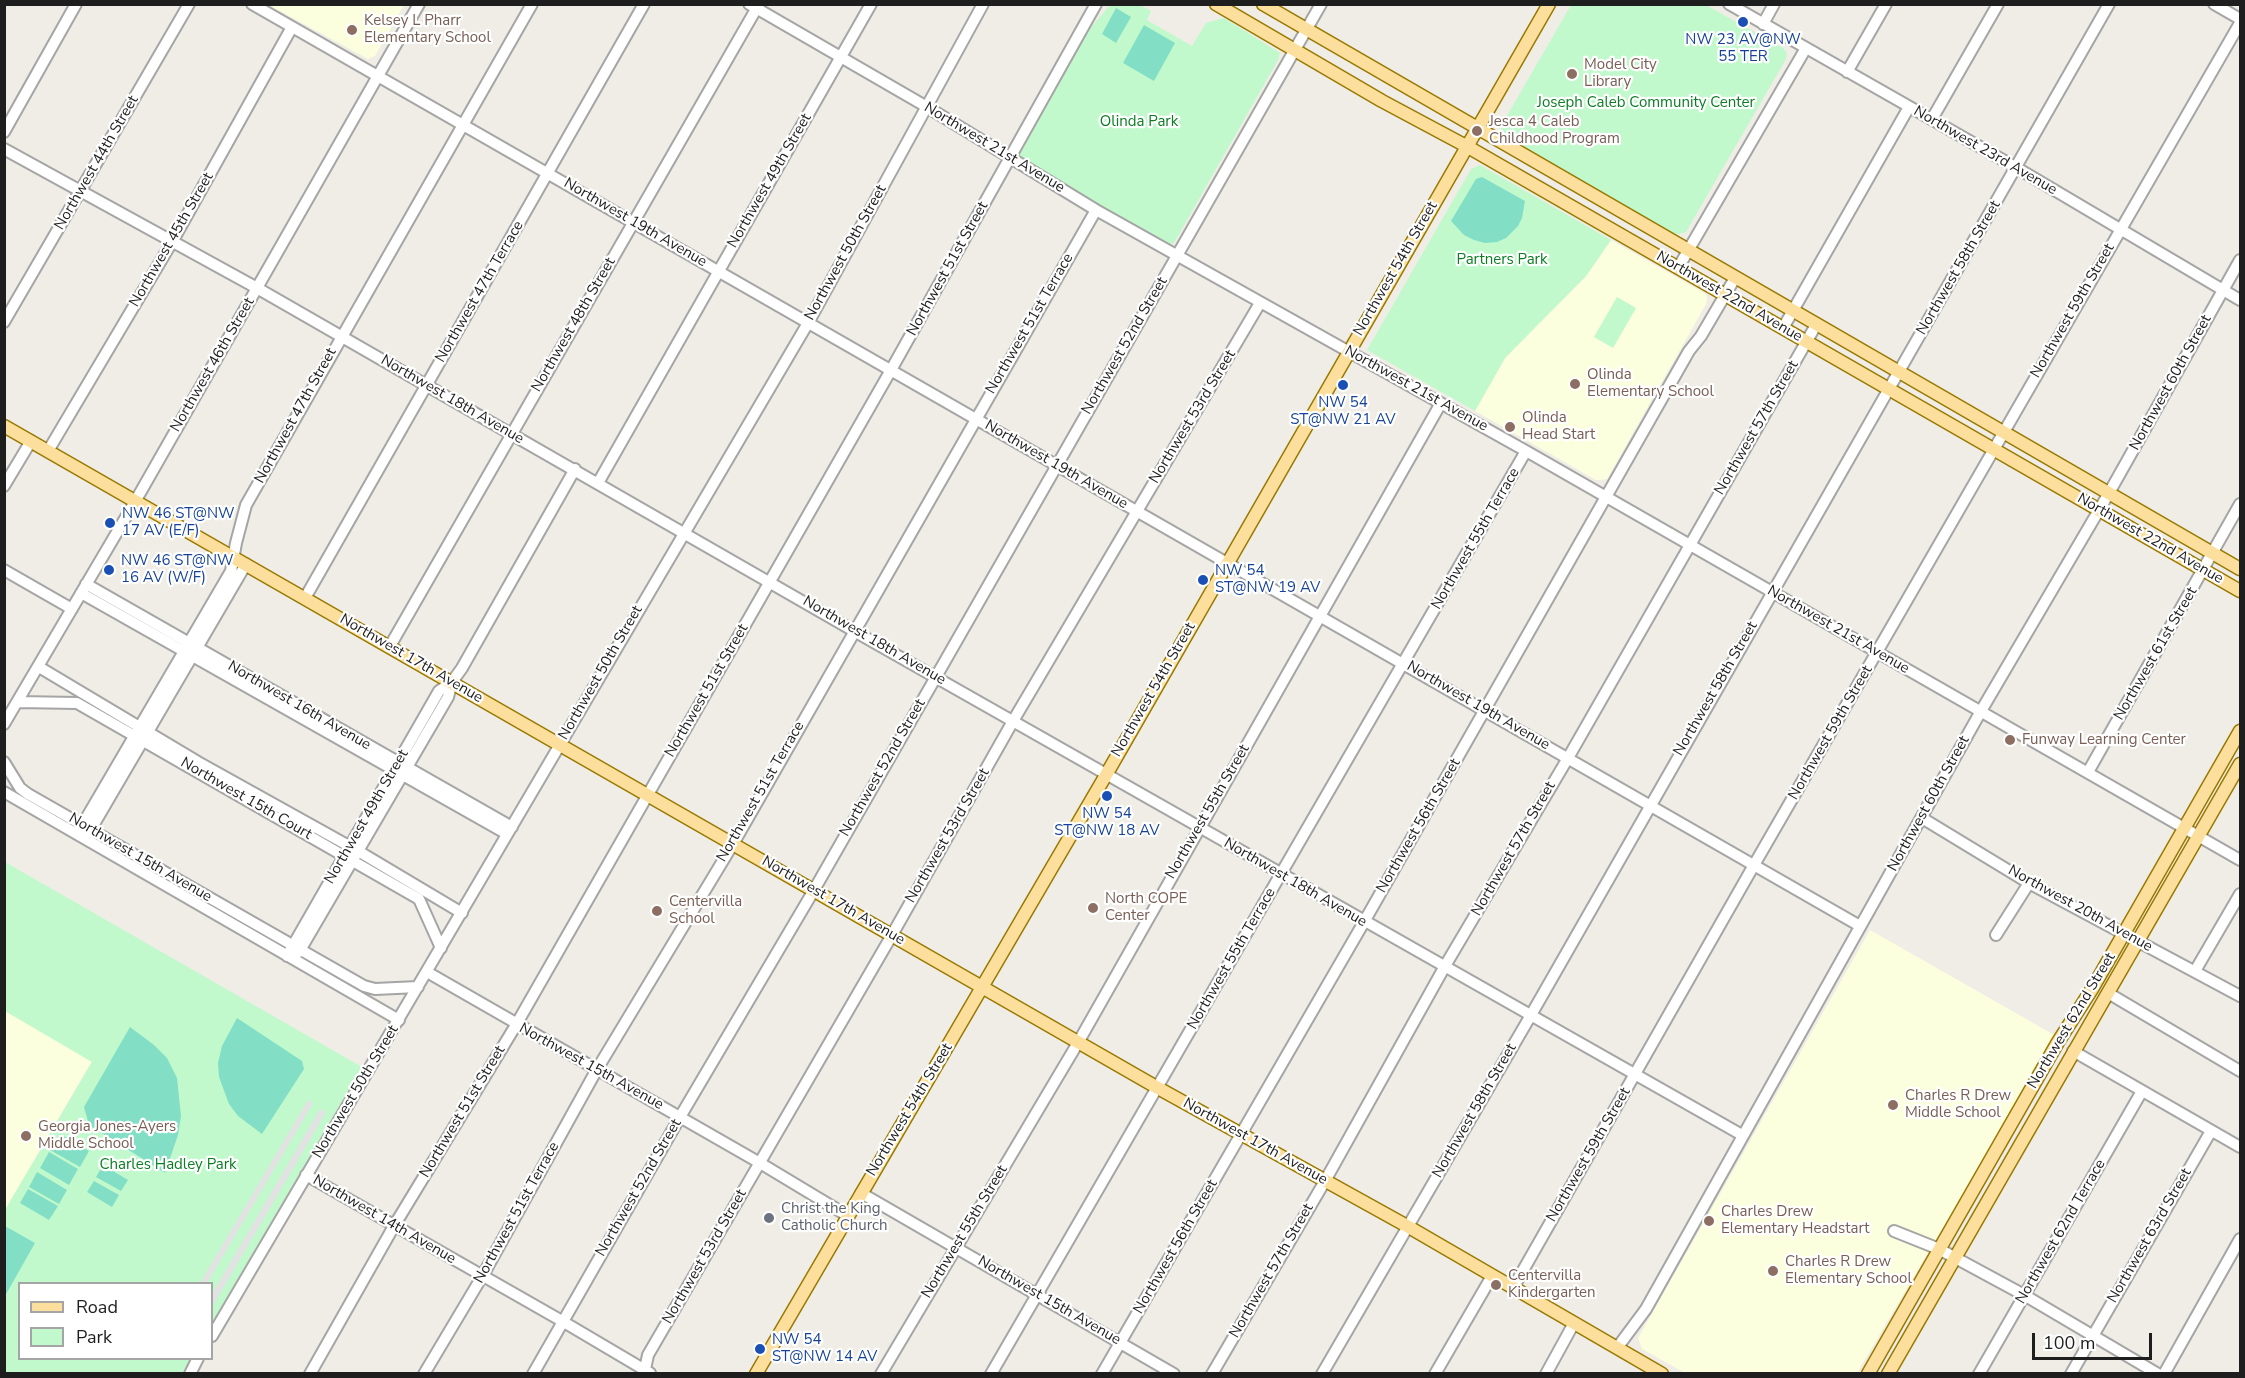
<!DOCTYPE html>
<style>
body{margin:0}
#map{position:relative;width:2245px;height:1378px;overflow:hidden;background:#efede5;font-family:"Nunito Sans",sans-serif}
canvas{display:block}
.frame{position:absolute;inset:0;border:6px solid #1e1e1e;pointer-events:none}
.legend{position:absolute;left:18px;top:1282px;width:195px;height:78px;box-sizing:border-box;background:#fff;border:2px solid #a5a5a5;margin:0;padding:8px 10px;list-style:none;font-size:18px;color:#1e1e1e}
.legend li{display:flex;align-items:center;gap:12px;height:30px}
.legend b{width:30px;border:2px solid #a5a5a5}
.scale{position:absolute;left:2032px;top:1333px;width:120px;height:27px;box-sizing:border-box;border:3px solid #1e1e1e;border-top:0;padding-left:8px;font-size:18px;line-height:21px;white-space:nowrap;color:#1e1e1e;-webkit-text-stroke:4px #fff;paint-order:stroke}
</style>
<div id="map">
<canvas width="2245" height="1378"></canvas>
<div class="frame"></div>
<ul class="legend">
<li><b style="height:8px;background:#fcdf9d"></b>Road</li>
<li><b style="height:16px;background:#c1f9cd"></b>Park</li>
</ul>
<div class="scale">100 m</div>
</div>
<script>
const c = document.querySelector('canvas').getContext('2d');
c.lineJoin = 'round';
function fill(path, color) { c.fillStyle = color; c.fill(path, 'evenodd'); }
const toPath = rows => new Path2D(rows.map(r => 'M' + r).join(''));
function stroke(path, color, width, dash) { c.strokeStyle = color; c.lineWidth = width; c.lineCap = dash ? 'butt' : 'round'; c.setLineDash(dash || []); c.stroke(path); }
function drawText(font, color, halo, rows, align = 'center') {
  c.font = font + ' "Nunito Sans",sans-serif'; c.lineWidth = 4.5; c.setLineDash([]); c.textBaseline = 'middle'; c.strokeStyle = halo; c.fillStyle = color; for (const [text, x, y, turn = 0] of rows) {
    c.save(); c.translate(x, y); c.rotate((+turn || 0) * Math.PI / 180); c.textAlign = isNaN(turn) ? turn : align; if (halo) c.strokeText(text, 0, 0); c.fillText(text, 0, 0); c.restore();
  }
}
fill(toPath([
 [269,5,404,5,375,56,368,59],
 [1611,240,1706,294,1707,298,1706,304,1607,479,1601,480,1596,480,1475,411,1505,358,1586,276],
 [1870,930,2056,1036,1857,1373,1685,1373,1642,1349,1638,1338],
 [5,1011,92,1061,5,1210]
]), '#fbffde');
fill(toPath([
 [1110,5,1140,5,1151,11,1147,20,1192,46,1206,23,1224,18,1280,53,1278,60,1174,243,1167,245,1019,160,1018,156,1088,31],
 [1571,5,1706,5,1783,48,1787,53,1786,59,1686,232,1676,235,1504,135,1501,132,1501,126],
 [1480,165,1611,240,1586,276,1505,358,1475,411,1367,350,1471,169],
 [1617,297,1636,308,1613,348,1594,337],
 [5,862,362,1067,212,1323,212,1284,20,1284,20,1358,191,1359,182,1373,5,1373,5,1210,92,1062,5,1011]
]), '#c1f9cd');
fill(toPath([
 [1116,8,1131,17,1116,43,1102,34],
 [1144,25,1175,43,1154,81,1123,63],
 [1482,177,1525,201,1522,218,1518,226,1506,238,1497,242,1485,243,1474,240,1464,235,1451,221,1476,179],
 [237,1018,302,1061,304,1069,262,1134,238,1116,229,1104,219,1077,218,1063,222,1046],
 [130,1027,154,1045,167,1058,177,1078,181,1116,178,1135,165,1173,89,1125,84,1107],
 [60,1134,89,1151,80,1167,50,1150],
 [49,1152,78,1169,69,1185,40,1168],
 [103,1165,128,1180,121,1191,96,1177],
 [37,1172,67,1190,59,1204,29,1187],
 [94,1181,119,1195,112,1207,87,1192],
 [28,1189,58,1206,49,1220,20,1203],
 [5,1226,35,1243,5,1296,4,1227]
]), '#82dfc6');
fill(toPath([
 [308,1100,313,1103,207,1283,200,1283],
 [320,1109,326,1112,212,1307,212,1294]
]), '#e2e2e2');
const minor = toPath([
 [252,4,1860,926],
 [749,4,927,107,1096,210,1526,451,2240,860],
 [1729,4,2017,168,2240,300],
 [2214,4,2240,19],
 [1763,24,1774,4],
 [1847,72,1886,4],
 [1932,119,1998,4],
 [4,132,76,4],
 [4,149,257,288,854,631,1742,1135],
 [1678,268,1806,48],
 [4,322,189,4],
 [1783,328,1909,107],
 [48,451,172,242,292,27],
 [598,483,871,4],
 [4,486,31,441],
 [4,570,72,609],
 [86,584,512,827],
 [81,593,507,834],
 [305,598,644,4],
 [390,646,759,4],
 [39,667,198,762,358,851,462,913],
 [18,702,77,703,419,899,441,948],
 [4,724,136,500,419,4],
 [4,762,20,788,28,794,364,986,375,989,418,987],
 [2088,772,2240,504],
 [4,792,399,1020],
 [1922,818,2029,883,2240,996],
 [77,834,231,571,236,543,246,505,532,4],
 [87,836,246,564],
 [1996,935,2029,883],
 [299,952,448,697,452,682],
 [287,956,439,691,452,682,462,668,575,469],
 [2195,971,2240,894],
 [427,972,760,1163,848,1216],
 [2108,993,2240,1071],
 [2073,1051,2240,1147],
 [306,1175,562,1321,650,1373],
 [861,1193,1174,1374],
 [1894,1231,1939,1249,2024,1295,2158,1374],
 [1513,1288,1754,865,2240,23],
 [212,1336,808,323,983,4],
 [1617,1348,1646,1309,1981,711,2109,493,2240,260],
 [190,1374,198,1358],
 [310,1374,394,1226,516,1025,891,370,1096,4],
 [424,1374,483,1275,596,1071,733,844,1096,210],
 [533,1374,680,1117,814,890,1321,4],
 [644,1374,648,1355,892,935,1013,721,1260,303],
 [881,1374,1079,1041,1441,403],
 [991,1374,1526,451],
 [1102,1374,1364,922,1689,351,1701,336,1735,278],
 [1212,1374,1325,1181,1445,966,1568,758,1816,325],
 [1322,1374,1531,1015,2109,4],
 [1435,1374,1492,1276],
 [1546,1374,1574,1323],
 [1979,1374,2142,1091],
 [2071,1374,2211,1131],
 [2164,1374,2240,1239]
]);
const major = toPath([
 [1216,4,1382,101,1468,147,2240,591],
 [1263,4,2240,569],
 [4,426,1158,1088,1407,1226,1662,1374],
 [756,1374,1106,775,1549,4],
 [1868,1374,2058,1042,2092,989,2240,731],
 [1888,1374,2240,764]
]);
stroke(minor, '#a5a5a5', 14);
stroke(major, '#997900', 15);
stroke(minor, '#fff', 10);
stroke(major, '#fcdf9d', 12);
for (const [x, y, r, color] of [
 [1743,22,6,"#1a4fb4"],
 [352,30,6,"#8d6e63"],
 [1572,74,6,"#8d6e63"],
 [1477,131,6,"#8d6e63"],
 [1575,384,6,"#8d6e63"],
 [1343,385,6,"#1a4fb4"],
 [1510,427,6,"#8d6e63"],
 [110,523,6,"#1a4fb4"],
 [109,570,6,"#1a4fb4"],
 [1203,580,6,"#1a4fb4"],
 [2010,740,6,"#8d6e63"],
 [1107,796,6,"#1a4fb4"],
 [1093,908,6,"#8d6e63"],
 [657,911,6,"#8d6e63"],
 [1893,1105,6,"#8d6e63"],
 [26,1136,6,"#8d6e63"],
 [769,1218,6,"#6b7280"],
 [1709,1221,6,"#8d6e63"],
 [1773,1271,6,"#8d6e63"],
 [1496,1285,6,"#8d6e63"],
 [760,1349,6,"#1a4fb4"]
]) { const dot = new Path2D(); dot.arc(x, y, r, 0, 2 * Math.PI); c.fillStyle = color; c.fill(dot); stroke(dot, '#fff', 2); }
drawText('15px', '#785e54', '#fff', [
 ["Kelsey L Pharr",364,21],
 ["Elementary School",364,38],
 ["Model City",1584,65],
 ["Library",1584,82],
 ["Jesca 4 Caleb",1489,122],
 ["Childhood Program",1489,139],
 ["Olinda",1587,375],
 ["Elementary School",1587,392],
 ["Olinda",1522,418],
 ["Head Start",1522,435],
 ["Funway Learning Center",2022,740],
 ["North COPE",1105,899],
 ["Center",1105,916],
 ["Centervilla",669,902],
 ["School",669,919],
 ["Charles R Drew",1905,1096],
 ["Middle School",1905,1113],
 ["Georgia Jones-Ayers",38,1127],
 ["Middle School",38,1144],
 ["Charles Drew",1721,1212],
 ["Elementary Headstart",1721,1229],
 ["Charles R Drew",1785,1262],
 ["Elementary School",1785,1279],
 ["Centervilla",1508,1276],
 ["Kindergarten",1508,1293]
], 'left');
drawText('15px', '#164399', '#fff', [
 ["NW 23 AV@NW",1743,40,"center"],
 ["55 TER",1743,57,"center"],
 ["NW 54",1343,403,"center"],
 ["ST@NW 21 AV",1343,420,"center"],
 ["NW 46 ST@NW",122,514],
 ["17 AV (E/F)",122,531],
 ["NW 46 ST@NW",121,561],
 ["16 AV (W/F)",121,578],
 ["NW 54",1215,571],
 ["ST@NW 19 AV",1215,588],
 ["NW 54",1107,814,"center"],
 ["ST@NW 18 AV",1107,831,"center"],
 ["NW 54",772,1340],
 ["ST@NW 14 AV",772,1357]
], 'left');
drawText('15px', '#0b7e23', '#fff', [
 ["Joseph Caleb Community Center",1646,103],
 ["Olinda Park",1139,122],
 ["Partners Park",1502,260],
 ["Charles Hadley Park",168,1165]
]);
drawText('15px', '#1e1e1e', '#fff', [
 ["Northwest 21st Avenue",994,148,31],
 ["Northwest 23rd Avenue",1985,151,30],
 ["Northwest 44th Street",97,163,-60],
 ["Northwest 49th Street",770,181,-60],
 ["Northwest 19th Avenue",635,223,30],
 ["Northwest 45th Street",172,240,-60],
 ["Northwest 50th Street",846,253,-61],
 ["Northwest 58th Street",1959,268,-60],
 ["Northwest 51st Street",948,269,-61],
 ["Northwest 54th Street",1396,269,-60],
 ["Northwest 47th Terrace",480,292,-60],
 ["Northwest 22nd Avenue",1729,297,30],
 ["Northwest 59th Street",2073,311,-60],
 ["Northwest 51st Terrace",1030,324,-60],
 ["Northwest 48th Street",574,325,-60],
 ["Northwest 52nd Street",1125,346,-60],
 ["Northwest 46th Street",213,365,-60],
 ["Northwest 60th Street",2171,383,-61],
 ["Northwest 21st Avenue",1416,389,29],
 ["Northwest 18th Avenue",452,400,30],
 ["Northwest 47th Street",296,416,-61],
 ["Northwest 53rd Street",1193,417,-59],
 ["Northwest 57th Street",1757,428,-60],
 ["Northwest 19th Avenue",1056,465,30],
 ["Northwest 55th Terrace",1476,539,-60],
 ["Northwest 22nd Avenue",2150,539,30],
 ["Northwest 21st Avenue",1838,630,30],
 ["Northwest 18th Avenue",874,641,30],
 ["Northwest 61st Street",2156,654,-60],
 ["Northwest 17th Avenue",411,659,30],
 ["Northwest 50th Street",601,673,-60],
 ["Northwest 58th Street",1716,689,-60],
 ["Northwest 54th Street",1154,690,-60],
 ["Northwest 51st Street",707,691,-60],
 ["Northwest 16th Avenue",299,706,30],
 ["Northwest 19th Avenue",1478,706,30],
 ["Northwest 59th Street",1831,733,-60],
 ["Northwest 52nd Street",883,768,-60],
 ["Northwest 51st Terrace",761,792,-60],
 ["Northwest 15th Court",246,799,30],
 ["Northwest 60th Street",1929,804,-61],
 ["Northwest 55th Street",1208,812,-60],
 ["Northwest 49th Street",367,817,-60],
 ["Northwest 56th Street",1419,826,-60],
 ["Northwest 53rd Street",948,836,-60],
 ["Northwest 57th Street",1514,849,-60],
 ["Northwest 15th Avenue",140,858,30],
 ["Northwest 18th Avenue",1295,883,30],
 ["Northwest 17th Avenue",833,901,30],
 ["Northwest 20th Avenue",2080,909,29],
 ["Northwest 55th Terrace",1232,959,-60],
 ["Northwest 62nd Street",2072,1021,-59],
 ["Northwest 15th Avenue",591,1067,29],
 ["Northwest 50th Street",356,1092,-59],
 ["Northwest 54th Street",910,1110,-59],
 ["Northwest 58th Street",1475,1111,-60],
 ["Northwest 51st Street",463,1112,-59],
 ["Northwest 17th Avenue",1255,1142,29],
 ["Northwest 59th Street",1589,1155,-60],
 ["Northwest 52nd Street",639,1188,-60],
 ["Northwest 51st Terrace",517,1213,-61],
 ["Northwest 14th Avenue",384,1220,30],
 ["Northwest 55th Street",965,1232,-59],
 ["Northwest 62nd Terrace",2061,1232,-60],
 ["Northwest 63rd Street",2150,1236,-60],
 ["Northwest 56th Street",1176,1247,-60],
 ["Northwest 53rd Street",705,1257,-60],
 ["Northwest 57th Street",1272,1271,-60],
 ["Northwest 15th Avenue",1049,1301,30]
]);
drawText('15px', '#5b616d', '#fff', [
 ["Christ the King",781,1209],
 ["Catholic Church",781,1226]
], 'left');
</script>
